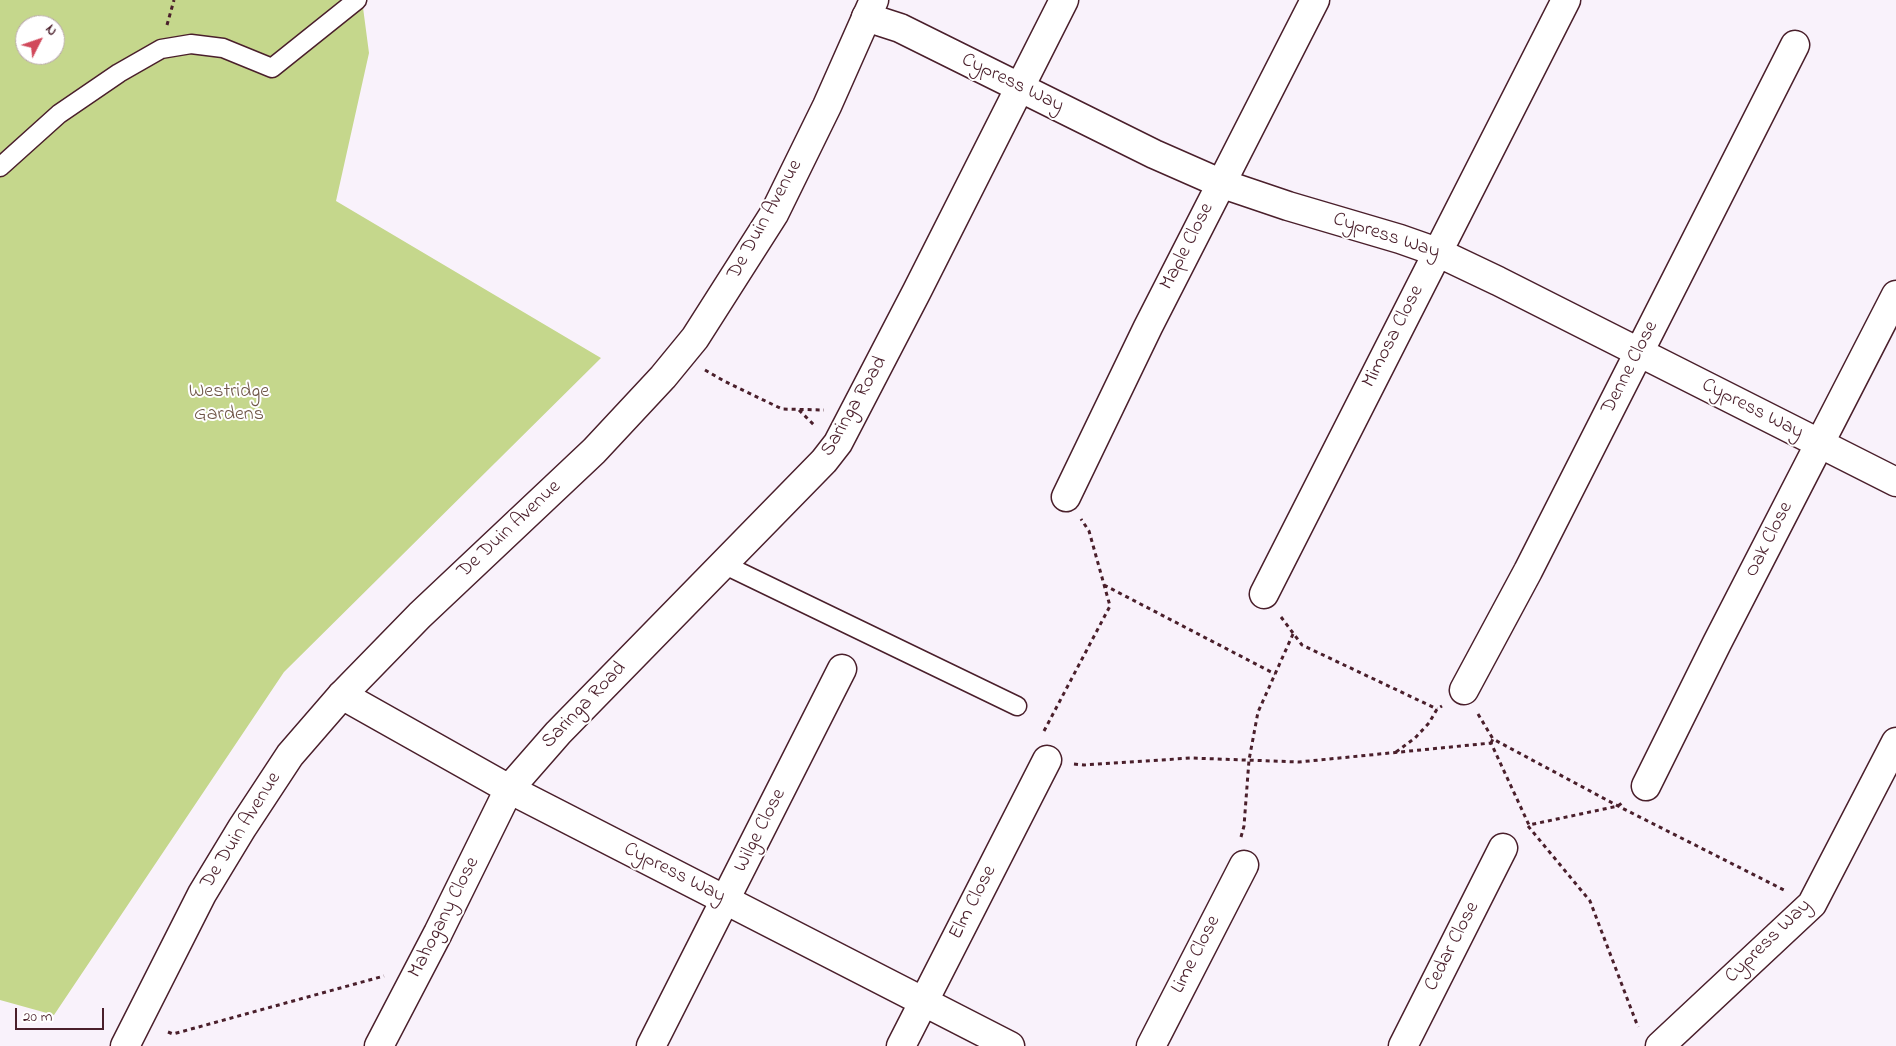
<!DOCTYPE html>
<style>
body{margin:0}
#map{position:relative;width:1896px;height:1046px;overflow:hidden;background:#f9f2fb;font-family:"Indie Flower",sans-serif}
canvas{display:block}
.north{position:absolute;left:15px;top:15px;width:50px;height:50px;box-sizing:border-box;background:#fff;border:1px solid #b7a5aa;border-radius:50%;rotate:49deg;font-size:14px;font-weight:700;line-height:20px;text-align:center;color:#4a1f2b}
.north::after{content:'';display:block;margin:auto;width:18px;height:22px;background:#d1495b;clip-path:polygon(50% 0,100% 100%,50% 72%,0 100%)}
.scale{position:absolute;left:15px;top:1008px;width:89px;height:22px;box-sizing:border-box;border:2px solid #4a1f2b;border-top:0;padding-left:6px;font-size:15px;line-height:18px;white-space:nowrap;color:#4a1f2b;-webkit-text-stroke:4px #fff;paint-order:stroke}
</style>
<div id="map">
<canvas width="1896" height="1046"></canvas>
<div class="north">N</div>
<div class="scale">20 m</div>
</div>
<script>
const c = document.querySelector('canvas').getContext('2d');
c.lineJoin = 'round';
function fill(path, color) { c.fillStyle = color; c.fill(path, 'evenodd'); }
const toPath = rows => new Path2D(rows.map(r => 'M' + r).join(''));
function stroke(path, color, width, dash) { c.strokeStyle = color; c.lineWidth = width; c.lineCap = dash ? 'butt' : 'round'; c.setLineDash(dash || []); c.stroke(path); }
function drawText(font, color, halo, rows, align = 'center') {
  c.font = font + ' "Indie Flower",sans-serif'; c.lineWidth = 4; c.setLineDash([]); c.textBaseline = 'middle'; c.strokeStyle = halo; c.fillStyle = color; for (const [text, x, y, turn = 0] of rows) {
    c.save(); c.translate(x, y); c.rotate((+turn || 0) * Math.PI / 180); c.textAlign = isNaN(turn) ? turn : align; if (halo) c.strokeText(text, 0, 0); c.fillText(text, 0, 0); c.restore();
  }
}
fill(toPath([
 [0,0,362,0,369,53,336,201,601,358,284,672,54,1015,0,1000],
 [25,25,55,25,55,55,25,55]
]), '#c5d78c');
const service = toPath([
 [0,167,59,114,119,73,161,49,191,44,223,48,272,68,357,0],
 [723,564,1017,706]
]);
const minor = toPath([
 [866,17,900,28,1154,154,1220,183,1288,206,1400,239,1437,252,1498,281,1896,482],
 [1066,497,1148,327,1315,0],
 [1264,594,1566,0],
 [1464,690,1528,571,1795,45],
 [342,695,509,789,1010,1046],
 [1646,786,1717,643,1896,295],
 [379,1046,438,933,509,789,558,733,824,461,838,443,917,291,1064,0],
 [651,1046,842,669],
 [901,1046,1047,760],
 [1151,1046,1244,865],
 [1403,1046,1503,848],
 [1660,1046,1812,904,1896,742]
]);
const tertiary = toPath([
 [125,1046,202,894,242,828,290,755,342,695,420,615,594,451,663,377,695,338,774,214,827,106,874,0]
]);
stroke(service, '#4a1f2b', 21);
stroke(minor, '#4a1f2b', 31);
stroke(tertiary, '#4a1f2b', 31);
stroke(toPath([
 [167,25,174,0],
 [705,370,724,381,782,409,824,410],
 [799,410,814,425],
 [1104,585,1275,674],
 [1281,617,1302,645,1437,709],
 [1478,714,1493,739],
 [1044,731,1110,606,1089,531,1081,519],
 [1491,743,1493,739,1618,806,1784,890],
 [1396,752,1415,738,1429,723,1437,709,1442,706],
 [1074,764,1084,765,1191,758,1299,762,1491,743,1529,825,1618,806,1623,802],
 [1528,826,1590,901,1638,1027],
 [1241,837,1244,826,1249,760,1258,712,1293,634],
 [168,1032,173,1034,384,976]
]), '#4a1f2b', 3, [4, 4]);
stroke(service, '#fff', 18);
stroke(minor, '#fff', 28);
stroke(tertiary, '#fff', 28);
drawText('20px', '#4a1f2b', '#fff', [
 ["Cypress Way",1012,84,26],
 ["De Duin Avenue",766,220,-61],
 ["Cypress Way",1386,237,18],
 ["Maple Close",1188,247,-63],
 ["Mimosa Close",1394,337,-63],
 ["Denne Close",1631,368,-63],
 ["Saringa Road",855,407,-60],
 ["Cypress Way",1752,410,27],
 ["De Duin Avenue",510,530,-43],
 ["Oak Close",1770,540,-63],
 ["Saringa Road",585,706,-46],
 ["De Duin Avenue",242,831,-58],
 ["Wilge Close",761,831,-63],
 ["Cypress Way",674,874,27],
 ["Elm Close",974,903,-63],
 ["Mahogany Close",445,918,-63],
 ["Cypress Way",1769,942,-44],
 ["Cedar Close",1453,947,-63],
 ["Lime Close",1197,955,-63]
]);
drawText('20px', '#6f5648', '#fff', [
 ["Westridge",229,393],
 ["Gardens",229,416]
]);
</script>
